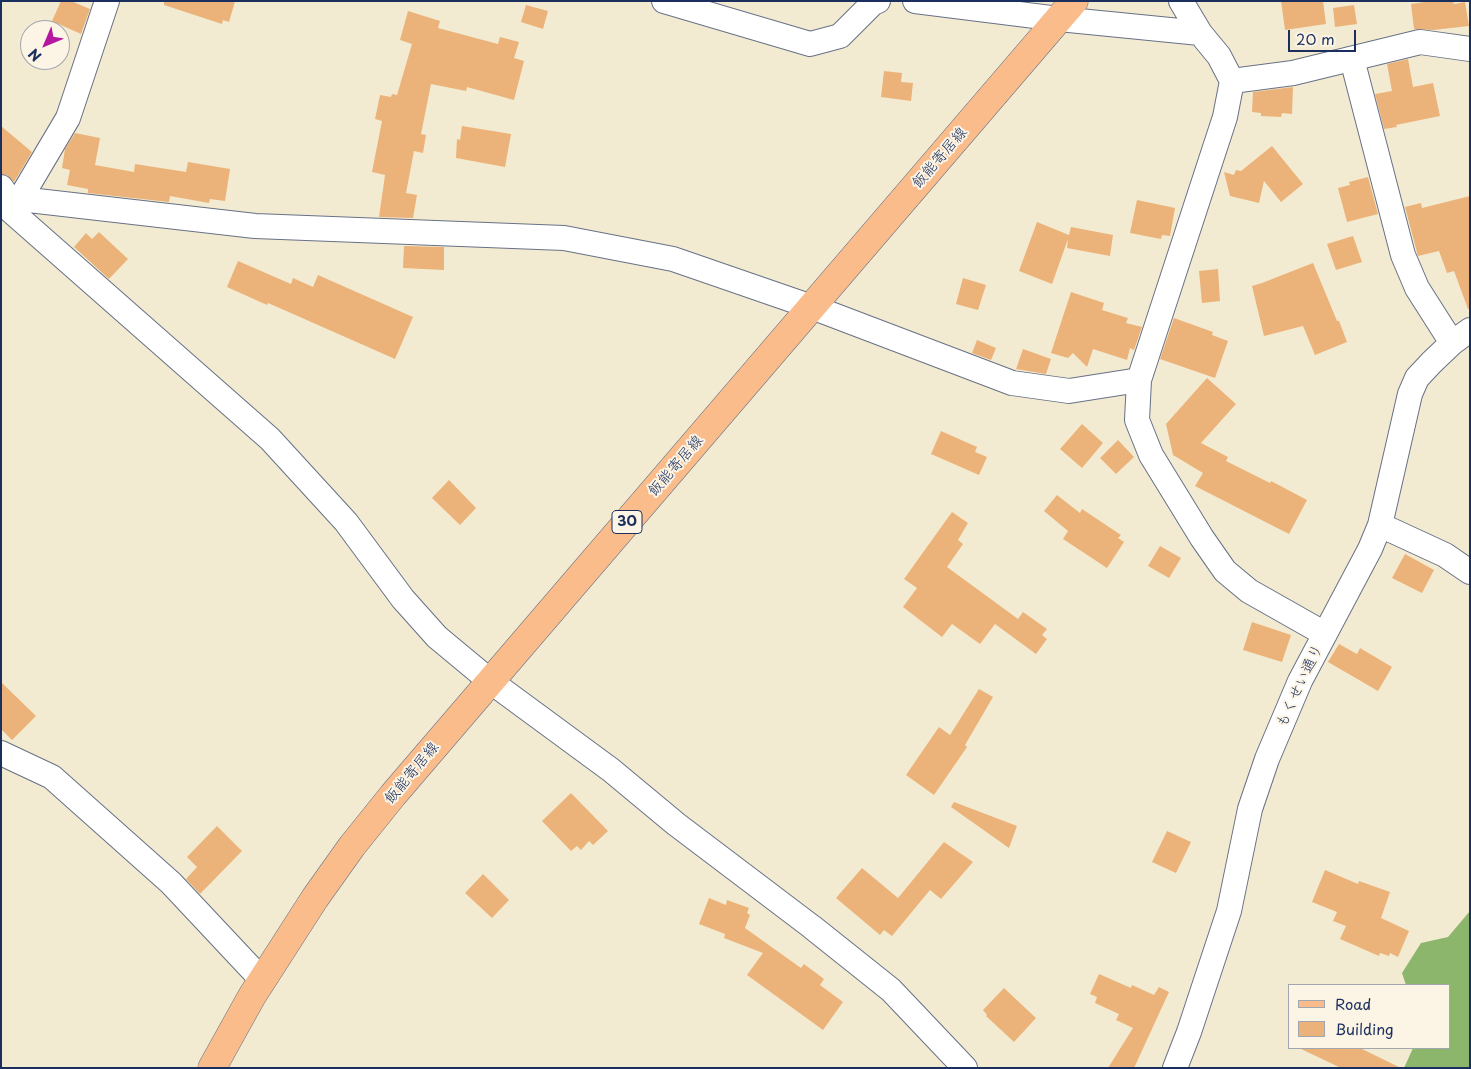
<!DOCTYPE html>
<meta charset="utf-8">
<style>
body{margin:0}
#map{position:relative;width:1471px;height:1069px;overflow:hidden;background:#f3ebd1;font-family:"Playpen Sans",sans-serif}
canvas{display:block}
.frame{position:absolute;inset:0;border:2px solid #1b2f5e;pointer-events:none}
.legend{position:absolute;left:1288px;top:984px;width:162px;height:65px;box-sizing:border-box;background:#fcf5e5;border:1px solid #a2a6af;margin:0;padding:6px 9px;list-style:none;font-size:15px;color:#1b2f5e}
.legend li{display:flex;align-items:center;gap:10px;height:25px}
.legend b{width:25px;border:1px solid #a2a6af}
.north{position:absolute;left:20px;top:20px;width:50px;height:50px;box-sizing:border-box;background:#fcf5e5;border:1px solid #a2a6af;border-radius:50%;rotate:225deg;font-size:14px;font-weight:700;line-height:20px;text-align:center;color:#1b2f5e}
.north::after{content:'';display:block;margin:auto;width:18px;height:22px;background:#b5179e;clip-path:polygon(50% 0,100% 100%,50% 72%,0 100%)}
.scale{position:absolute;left:1288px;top:30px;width:68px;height:22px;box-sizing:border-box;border:2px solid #1b2f5e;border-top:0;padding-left:6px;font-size:15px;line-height:18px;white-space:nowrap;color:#1b2f5e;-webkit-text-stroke:4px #fcf5e5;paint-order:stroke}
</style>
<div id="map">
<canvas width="1471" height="1069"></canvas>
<div class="frame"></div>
<ul class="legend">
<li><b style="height:6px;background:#f9bc8a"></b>Road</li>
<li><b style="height:14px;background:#ebb379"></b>Building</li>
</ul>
<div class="north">N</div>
<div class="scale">20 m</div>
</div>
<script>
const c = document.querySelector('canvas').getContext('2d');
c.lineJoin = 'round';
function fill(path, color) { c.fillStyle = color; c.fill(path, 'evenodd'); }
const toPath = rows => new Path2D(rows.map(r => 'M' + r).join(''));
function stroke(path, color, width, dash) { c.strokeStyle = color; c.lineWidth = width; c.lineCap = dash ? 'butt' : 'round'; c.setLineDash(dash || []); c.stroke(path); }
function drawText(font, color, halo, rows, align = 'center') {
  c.font = font + ' "Playpen Sans","Klee One",sans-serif'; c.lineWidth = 4; c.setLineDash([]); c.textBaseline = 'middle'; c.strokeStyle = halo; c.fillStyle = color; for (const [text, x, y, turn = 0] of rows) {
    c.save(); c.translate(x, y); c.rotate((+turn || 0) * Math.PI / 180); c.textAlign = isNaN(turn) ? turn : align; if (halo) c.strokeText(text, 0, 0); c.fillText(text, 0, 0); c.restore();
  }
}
fill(toPath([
 [1470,911,1470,1068,1404,1068,1413,1048,1450,1048,1450,985,1406,985,1402,973,1421,943,1448,937]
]), '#8cb66c');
fill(toPath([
 [61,1,71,1,90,9,81,34,52,21],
 [164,1,235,1,229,22,223,20,222,24,164,5],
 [1281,1,1323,1,1326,24,1285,30],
 [1431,1,1453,1,1454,4,1465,2,1469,26,1433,30,1414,29,1411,4],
 [526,5,548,11,543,29,521,22],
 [1354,5,1357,24,1335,27,1333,8],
 [408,11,440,21,438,28,498,44,500,37,519,42,514,58,524,61,514,100,467,87,466,91,431,84,421,134,426,135,423,153,414,151,406,193,417,195,413,218,379,217,385,175,372,172,382,121,375,119,380,95,391,97,392,94,397,95,412,44,400,40],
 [1408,59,1413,87,1433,83,1440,116,1396,125,1397,127,1384,129,1375,94,1392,91,1387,64],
 [884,71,902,73,901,82,913,83,911,101,881,97],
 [1293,87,1292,114,1282,113,1281,117,1261,116,1261,113,1252,112,1253,92],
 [1,126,32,152,14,182,7,175,1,174],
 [462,126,511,134,505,167,456,158,457,139,460,140],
 [75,133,100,138,95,165,134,172,135,164,186,172,188,162,230,169,225,201,210,199,209,203,170,196,169,202,88,193,88,189,67,185,70,170,62,168,65,149],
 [1272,146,1303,184,1281,202,1264,181,1259,203,1230,196,1224,172,1234,175,1236,170,1241,171],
 [1368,177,1378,214,1347,222,1338,188,1350,185,1349,182],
 [1470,196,1470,309,1468,309,1454,271,1447,273,1439,251,1418,256,1405,207,1421,203,1422,208],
 [1137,200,1175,208,1170,236,1162,235,1161,239,1130,233],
 [1037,222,1069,235,1071,227,1113,235,1110,256,1067,248,1068,239,1052,284,1019,271],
 [99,232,128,259,109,279,74,247,86,233,92,239],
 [1353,236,1362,262,1336,270,1327,244],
 [404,246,444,247,444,270,403,268],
 [238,261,291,284,293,278,313,287,318,275,413,317,395,359,284,310,268,303,267,305,227,287],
 [1313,263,1337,321,1339,321,1347,342,1315,355,1303,326,1264,336,1252,286,1262,283],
 [1218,269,1220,301,1202,303,1199,271],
 [963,278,986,285,978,310,956,304],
 [1071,292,1104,303,1102,310,1128,318,1126,323,1142,327,1134,350,1130,348,1127,360,1093,349,1087,367,1073,353,1068,358,1051,353],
 [1174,318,1213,332,1212,335,1228,341,1215,378,1160,359],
 [977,340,996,348,991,360,972,353],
 [1023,349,1051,359,1046,374,1016,369],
 [1207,378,1236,404,1201,443,1228,457,1226,461,1270,483,1271,481,1307,500,1289,534,1195,486,1203,473,1173,455,1166,424],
 [1082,424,1103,443,1082,468,1060,449],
 [941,431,977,447,975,452,987,457,979,475,931,454],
 [1118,440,1134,457,1116,474,1100,458],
 [449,480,476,508,460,525,432,498],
 [1057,495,1080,513,1082,509,1121,535,1118,538,1124,542,1107,568,1063,539,1068,531,1044,511],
 [952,512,968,523,958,540,963,544,947,567,1018,619,1023,612,1047,629,1042,635,1047,639,1036,654,995,624,980,644,952,624,942,637,903,607,917,588,904,579],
 [1160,546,1181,558,1169,578,1148,566],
 [1405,554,1434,570,1422,593,1392,578],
 [1252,622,1291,635,1282,662,1243,650],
 [1339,644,1357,654,1360,648,1392,667,1378,691,1328,662],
 [1,682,36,716,12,740,1,729],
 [979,689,993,697,965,745,967,747,934,795,906,775,939,727,950,735],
 [571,793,608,831,593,845,589,841,581,850,577,846,571,851,542,821],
 [954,802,1017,826,1009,848,951,807],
 [217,826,242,851,200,894,186,879,197,867,187,857],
 [1167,831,1191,842,1176,873,1152,862],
 [944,842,973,862,941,899,930,890,892,936,884,930,880,935,836,898,862,868,898,898],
 [1325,870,1358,884,1359,881,1390,892,1381,918,1409,931,1398,957,1390,953,1389,956,1380,953,1379,956,1340,939,1346,926,1333,921,1337,912,1312,902],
 [483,874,509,900,492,918,465,893],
 [709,898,726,905,727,900,749,908,747,913,750,915,745,928,801,968,804,964,824,979,820,985,843,1002,823,1030,747,975,763,953,724,938,725,934,699,924],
 [1099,974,1131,988,1132,985,1154,995,1159,987,1169,992,1134,1068,1108,1068,1133,1028,1116,1020,1119,1014,1095,1003,1097,997,1090,994],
 [1004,988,1036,1018,1014,1042,986,1016,987,1015,983,1010],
 [1299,1048,1360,1048,1401,1068,1341,1068]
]), '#ebb379');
const minor = toPath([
 [664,1,810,44,840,36,873,3,878,1],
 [915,1,1059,19,1200,33],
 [1181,1,1200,33,1219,56,1232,81,1225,117,1139,380,1137,420,1151,455,1202,538,1225,571,1249,591,1325,634],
 [1352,59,1403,255,1417,288,1452,343],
 [1232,81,1293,73,1420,42,1470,49],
 [1,187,6,194,11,211,270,439,346,522,403,599,437,637,490,681,611,770,676,824,812,927,891,990,965,1068],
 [20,199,255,226,564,238,673,259,812,307,1012,383,1069,391,1139,380],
 [12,209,20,199,68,118,107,1],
 [1380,525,1445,555,1470,572],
 [1,753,52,777,171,883,262,980],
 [1175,1068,1189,1032,1229,911,1250,809,1267,759,1300,681,1370,549,1380,525,1410,394,1417,378,1432,362,1452,343,1470,330]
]);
const primary = toPath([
 [212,1068,252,996,315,898,352,846,393,795,1074,1]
]);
stroke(minor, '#677186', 26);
stroke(primary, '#677186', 29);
stroke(minor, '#fff', 24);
stroke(primary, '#f9bc8a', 28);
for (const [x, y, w] of [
 [627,522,30]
]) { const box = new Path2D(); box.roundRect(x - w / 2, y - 11.5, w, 23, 4); c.fillStyle = '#fcf5e5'; c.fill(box); stroke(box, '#1b2f5e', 1); }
drawText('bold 14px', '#1b2f5e', null, [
 ["30",627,522]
]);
drawText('15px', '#1b2f5e', '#fcf5e5', [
 ["飯能寄居線",940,158,-49],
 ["飯能寄居線",676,466,-49],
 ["もくせい通り",1300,686,-65],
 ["飯能寄居線",412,773,-50]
]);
</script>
